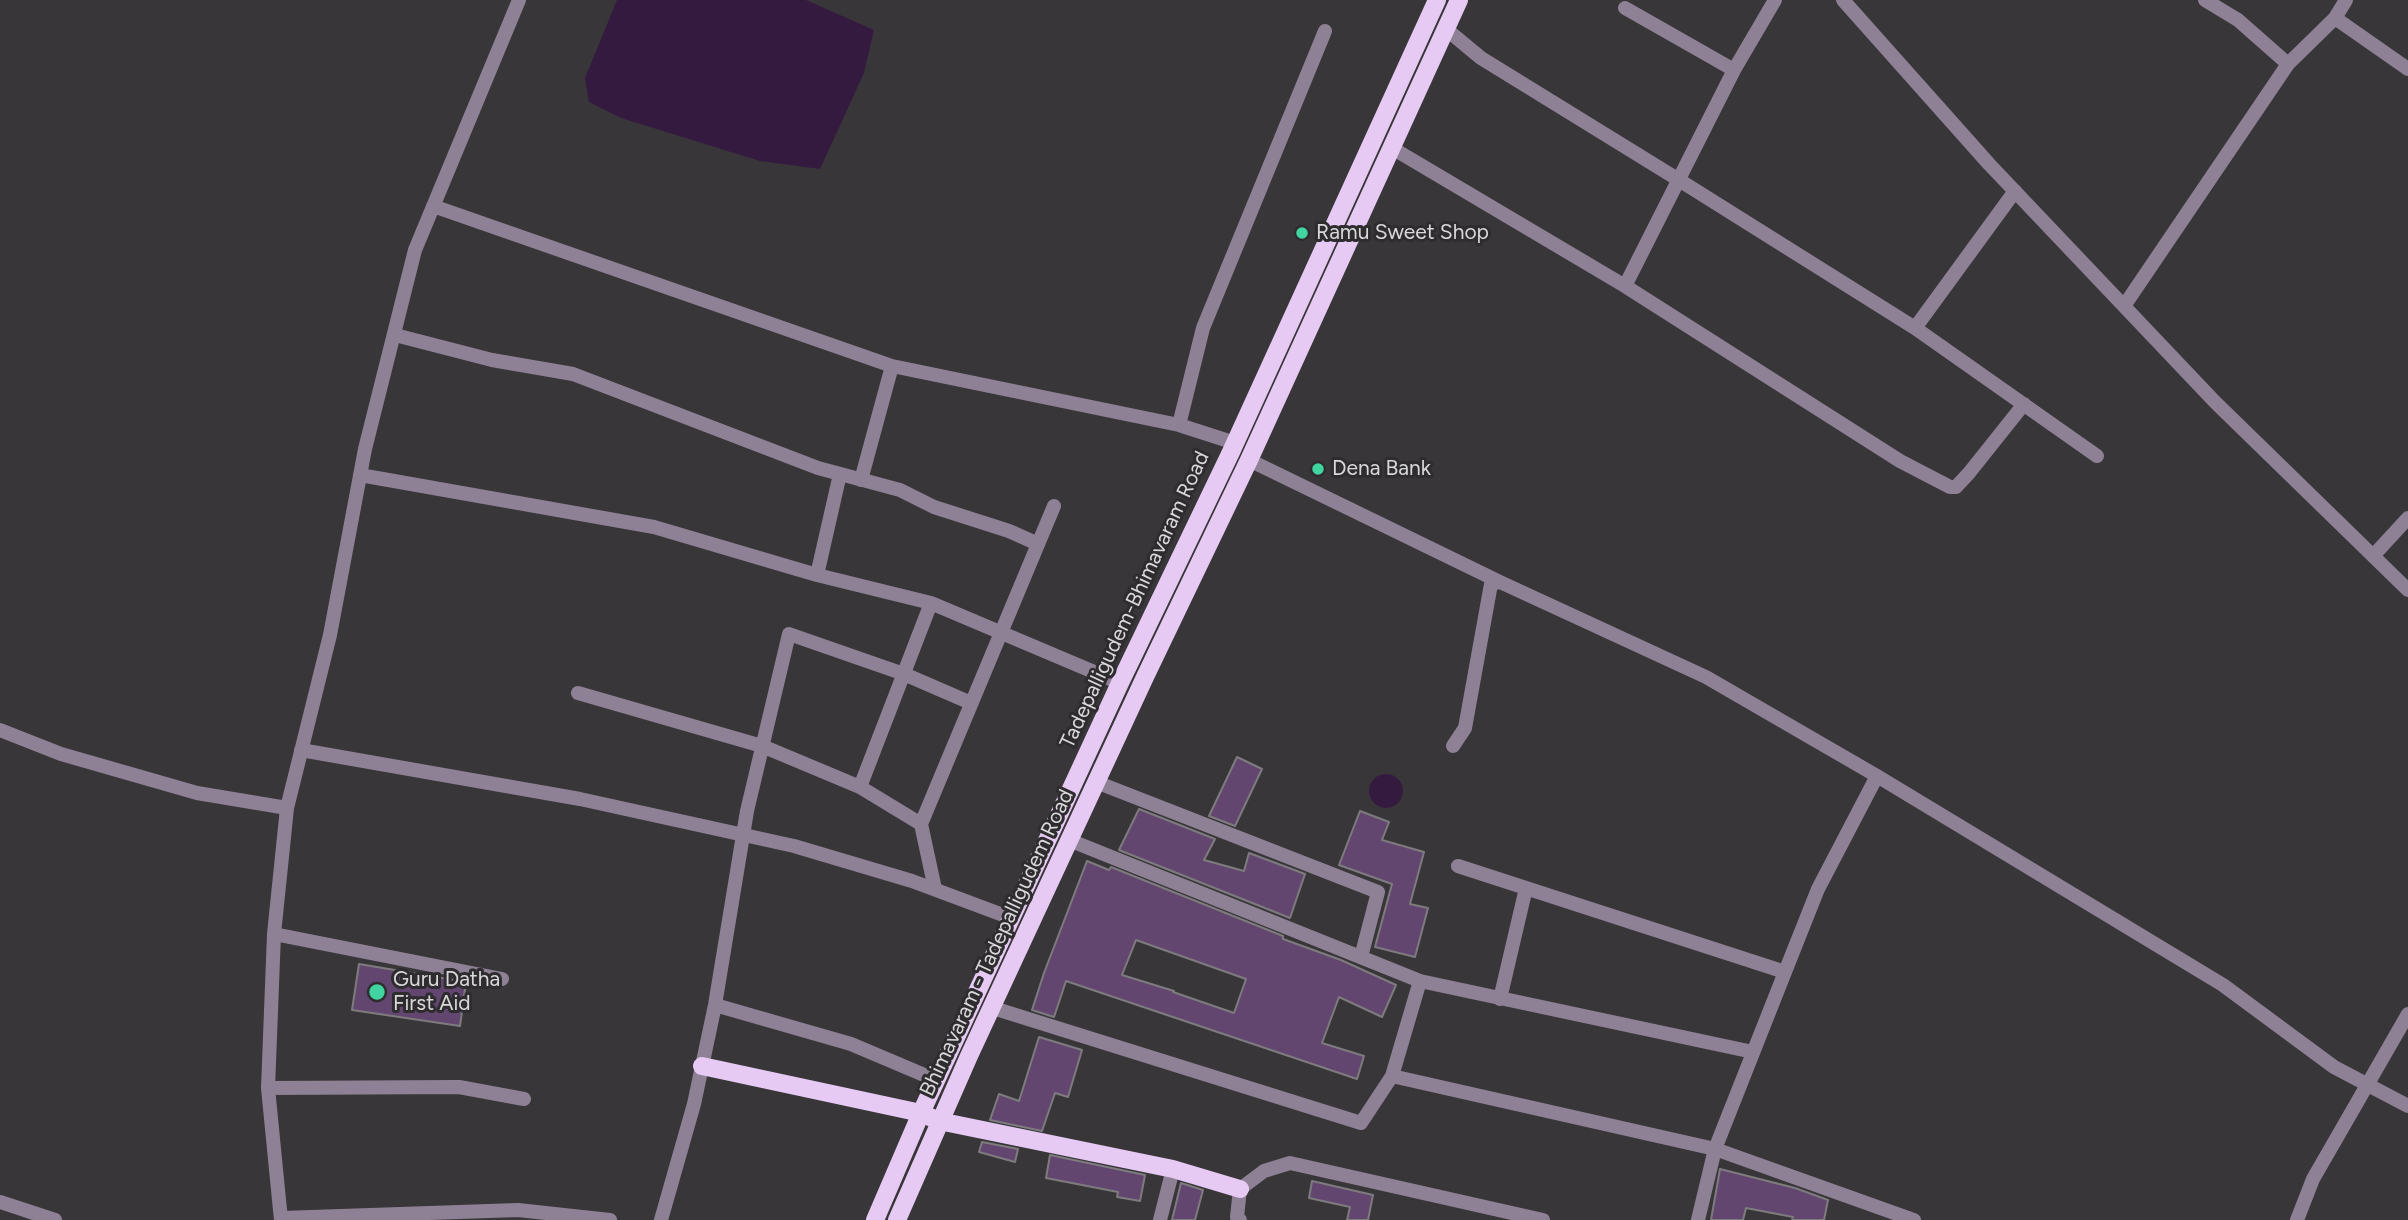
<!DOCTYPE html>
<style>
body{margin:0}
canvas{display:block;background:#383639}
</style>
<canvas width="2408" height="1220"></canvas>
<script>
const c = document.querySelector('canvas').getContext('2d');
c.lineJoin = 'round';
function fill(path, color) { c.fillStyle = color; c.fill(path, 'evenodd'); }
const toPath = rows => new Path2D(rows.map(r => 'M' + r).join(''));
function stroke(path, color, width, dash) { c.strokeStyle = color; c.lineWidth = width; c.lineCap = dash ? 'butt' : 'round'; c.setLineDash(dash || []); c.stroke(path); }
function drawText(font, color, halo, rows, align = 'center') {
  c.font = font + ' Figtree,sans-serif'; c.lineWidth = 6; c.setLineDash([]); c.textBaseline = 'middle'; c.strokeStyle = halo; c.fillStyle = color; for (const [text, x, y, turn = 0] of rows) {
    c.save(); c.translate(x, y); c.rotate((+turn || 0) * Math.PI / 180); c.textAlign = isNaN(turn) ? turn : align; if (halo) c.strokeText(text, 0, 0); c.fillText(text, 0, 0); c.restore();
  }
}
fill(toPath([
 [617,0,806,0,874,30,864,73,820,169,760,161,621,118,589,102,585,78],
 '1369 791a17 17 0 1 1 34 0a17 17 0 1 1-34 0Z'
]), '#351a40');
const building = toPath([
 [1237,757,1262,769,1235,826,1209,816,1237,757],
 [1139,809,1215,839,1204,860,1244,871,1249,853,1305,874,1290,918,1119,850,1139,809],
 [1360,811,1389,822,1382,840,1424,852,1410,904,1428,908,1415,957,1375,947,1392,884,1339,865,1360,811],
 [1087,861,1109,870,1111,867,1283,936,1283,939,1341,960,1396,985,1382,1017,1339,997,1322,1043,1364,1056,1357,1079,1066,981,1054,1017,1032,1010,1044,973,1087,861],
 [1136,940,1246,979,1234,1013,1173,992,1174,991,1122,975,1136,940],
 [359,964,466,982,460,1026,352,1010,359,964],
 [1039,1037,1082,1050,1068,1097,1055,1093,1042,1131,990,1120,999,1094,1019,1101,1039,1037],
 [982,1142,1018,1149,1015,1162,979,1152,982,1142],
 [1050,1155,1145,1175,1140,1201,1117,1197,1118,1192,1046,1178,1050,1155],
 [1720,1169,1795,1188,1828,1200,1824,1220,1792,1220,1793,1217,1746,1208,1743,1220,1711,1220,1720,1169],
 [1312,1181,1373,1195,1368,1220,1347,1220,1350,1207,1309,1198,1312,1181],
 [1181,1183,1203,1190,1195,1220,1172,1220,1181,1183]
]);
fill(building, '#63466f');
stroke(building, '#7d7b7e', 2);
stroke(toPath([
 [1843,0,1989,164,2215,402,2408,590],
 [2205,0,2238,20,2288,64],
 [1625,8,1734,70],
 [2335,18,2408,69],
 [1446,29,1481,58,1679,180,1915,328,2097,456],
 [1392,148,1625,286,1900,461,1950,487,1956,487,1969,473,2024,404],
 [433,206,892,366,1179,425,1235,443],
 [1625,286,1734,70,1775,0],
 [2124,306,2288,64,2335,18,2346,0],
 [1915,328,2015,191],
 [395,335,492,360,573,374,818,468,900,490,934,507,1009,531,1038,544],
 [1179,425,1203,328,1325,31],
 [1249,460,1500,582],
 [360,475,654,527,817,575,931,603,1120,683],
 [861,480,892,366],
 [2373,556,2408,518],
 [817,575,840,474],
 [578,693,762,746,860,787,921,824,935,889],
 [0,730,61,754,197,793,287,808],
 [1453,746,1465,728,1491,584,1500,582,1706,677,1877,776,2223,985,2334,1067,2408,1106],
 [301,750,580,799,794,846,912,881,1011,918],
 [1096,782,1378,892,1361,957],
 [860,787,931,603],
 [921,824,1054,506],
 [1069,840,1420,981,1753,1052],
 [1458,866,1785,972,1715,1149,1698,1220],
 [274,934,502,979],
 [1785,972,1818,889,1877,776],
 [1500,999,1526,888],
 [715,1005,851,1044,936,1080],
 [993,1008,1361,1123,1392,1076,1420,981],
 [1392,1076,1715,1149,1914,1220],
 [268,1088,459,1087,524,1099],
 [0,1202,55,1220],
 [282,1218,518,1210,610,1220],
 [281,1220,268,1088,274,934,287,808,330,635,365,449,415,250,519,0],
 [661,1220,694,1104,715,1005,747,811,789,634,904,674,971,703],
 [1160,1220,1173,1169],
 [1240,1220,1237,1217,1240,1189,1264,1171,1290,1163,1543,1220],
 [2297,1220,2313,1179,2408,1014]
]), '#8f8195', 14);
stroke(toPath([
 [702,1066,921,1113,939,1121,1173,1169,1240,1189],
 [875,1220,921,1113,1120,683,1231,452,1437,0],
 [897,1220,969,1056,1145,677,1249,460,1459,0]
]), '#e6caf3', 18);
for (const [x, y, r, color] of [
 [1302,233,7,"#41d4a1"],
 [1318,469,7,"#41d4a1"],
 [377,992,9,"#41d4a1"]
]) { const dot = new Path2D(); dot.arc(x, y, r, 0, 2 * Math.PI); c.fillStyle = color; c.fill(dot); stroke(dot, '#2e2c2f', 2.5); }
drawText('21px', '#d9d8d9', '#2e2c2f', [
 ["Ramu Sweet Shop",1316,233],
 ["Dena Bank",1332,469],
 ["Guru Datha",393,980],
 ["First Aid",393,1004]
], 'left');
drawText('21px', '#d9d8d9', '#2e2c2f', [
 ["Tadepalligudem-Bhimavaram Road",1135,600,-65],
 ["Bhimavaram - Tadepalligudem Road",997,943,-65]
]);
</script>
